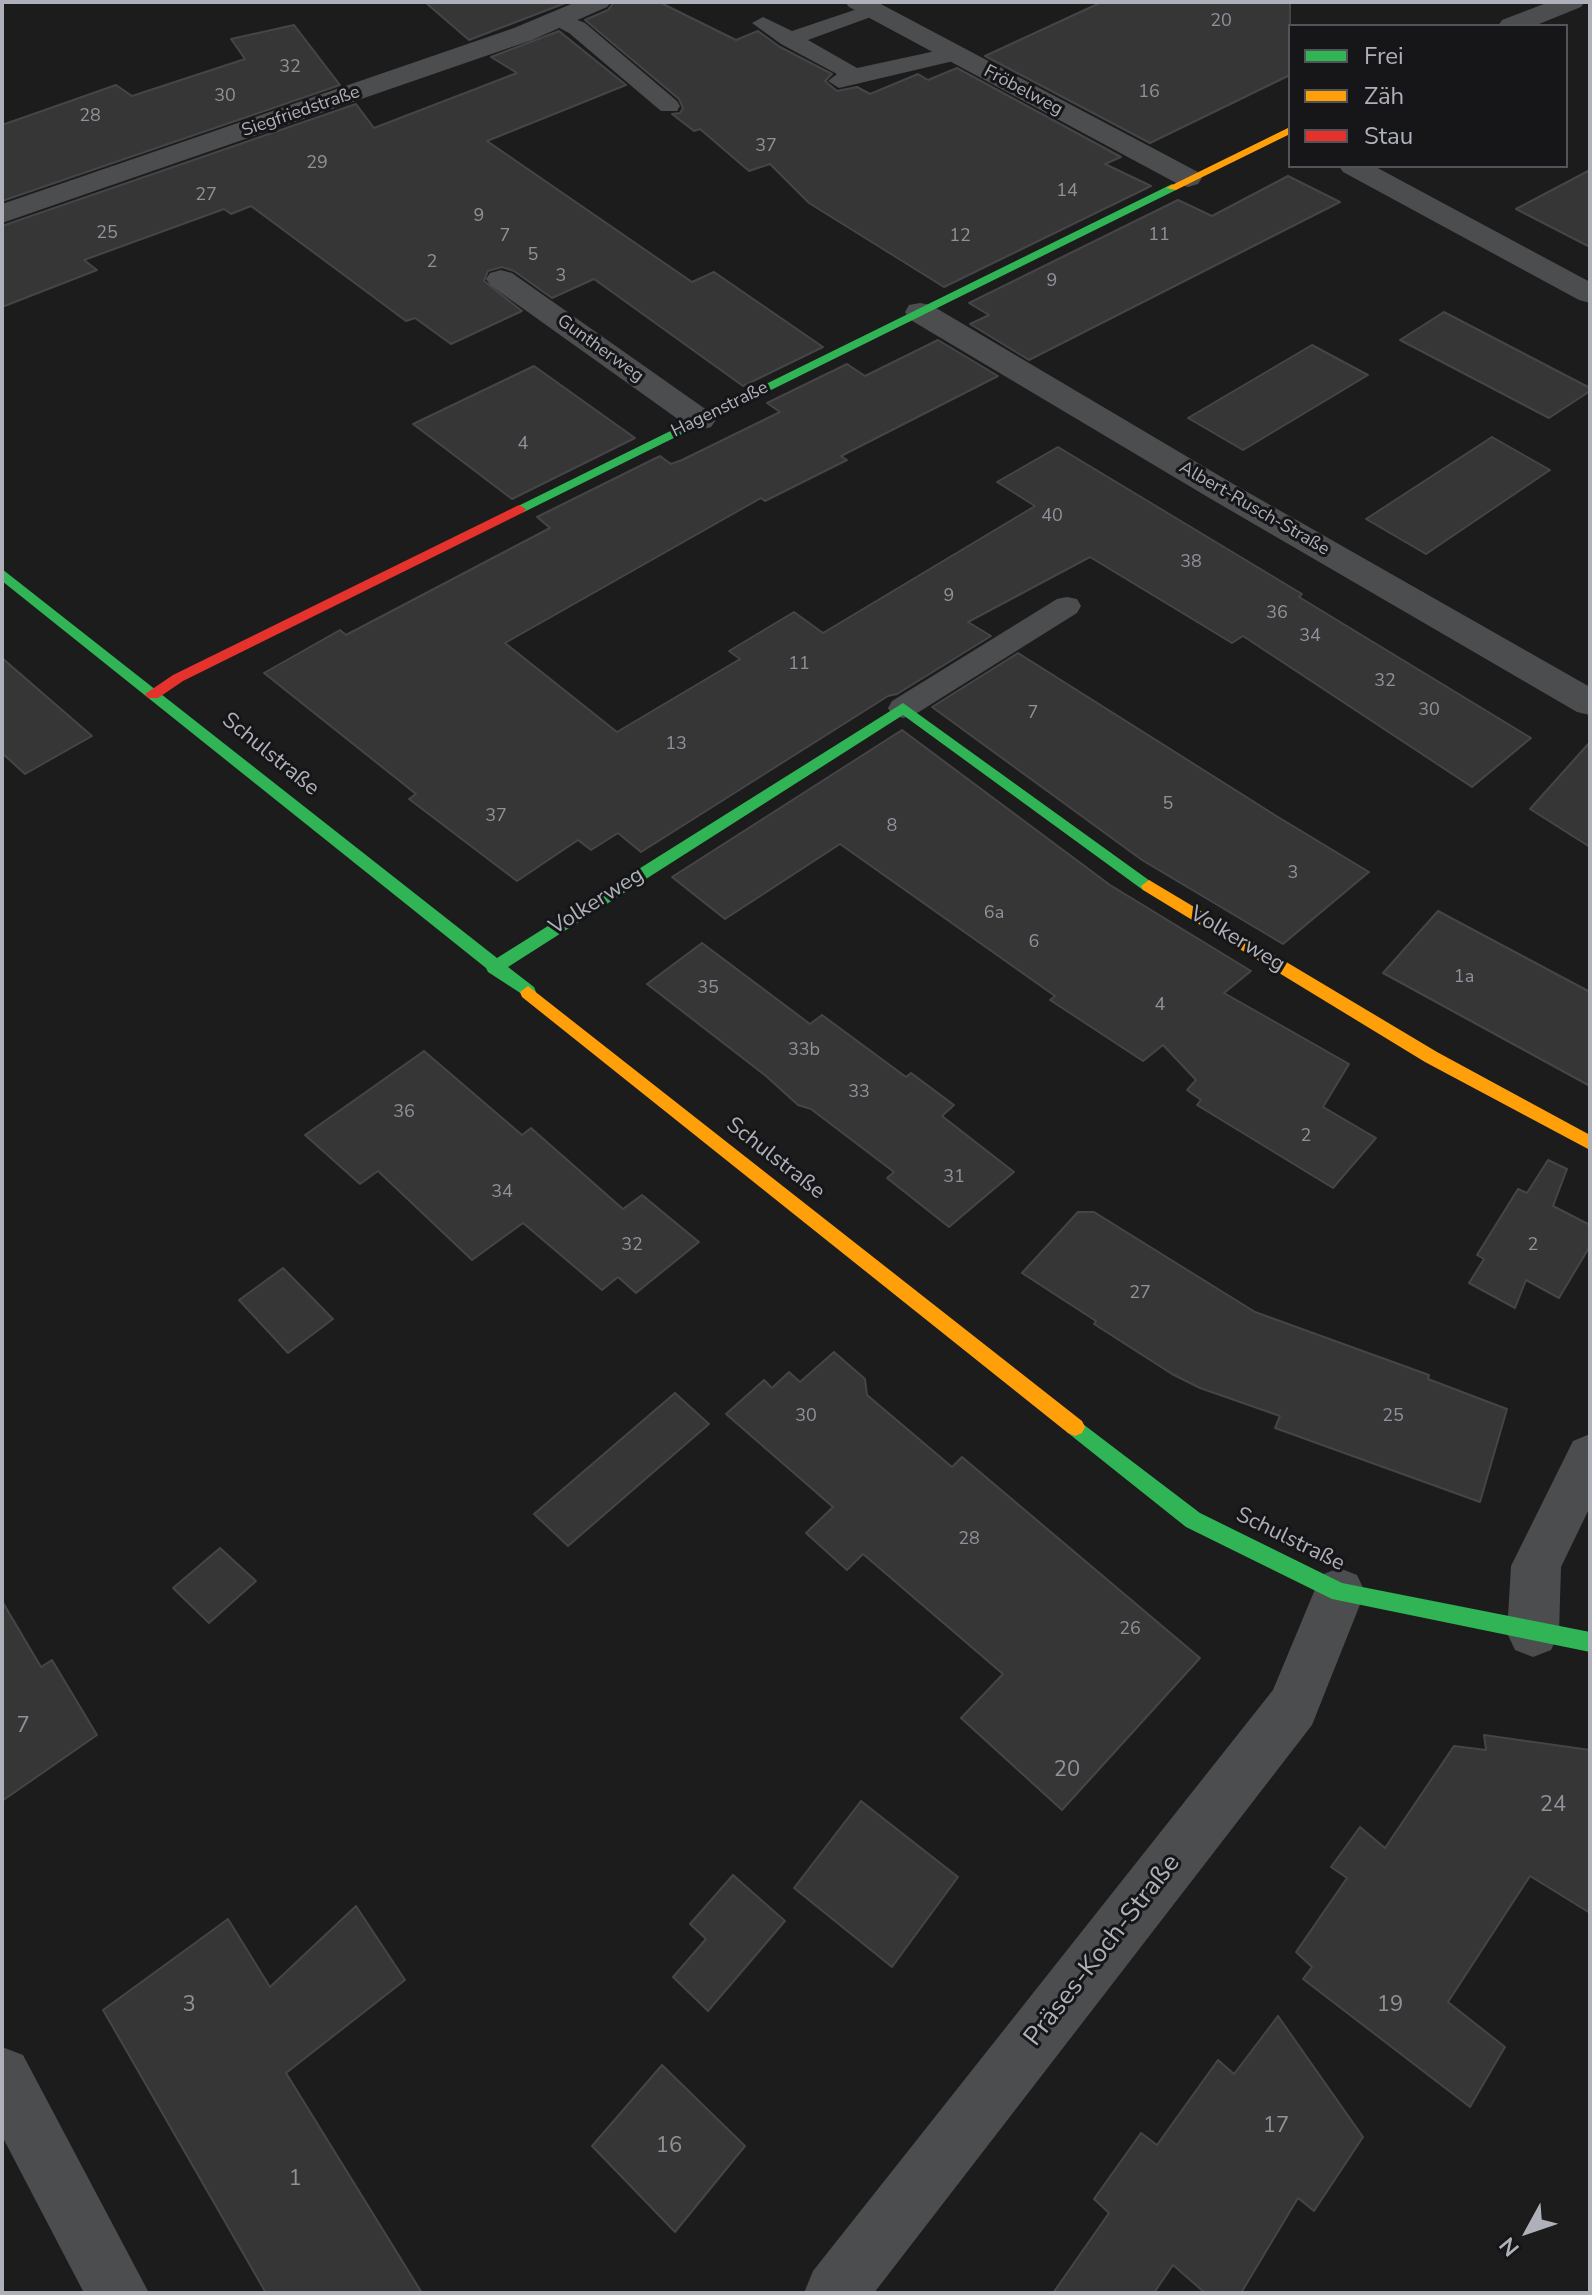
<!DOCTYPE html>
<meta charset="utf-8">
<style>
body{margin:0}
#map{position:relative;width:1592px;height:2295px;overflow:hidden;background:#1c1c1c;font-family:"Nunito Sans",sans-serif}
canvas{display:block}
.frame{position:absolute;inset:0;border:4px solid #afb1ba;pointer-events:none}
.legend{position:absolute;left:1288px;top:24px;width:280px;height:144px;box-sizing:border-box;background:#161618;border:2px solid #535459;margin:0;padding:10px 14px;list-style:none;font-size:24px;color:#afb1ba}
.legend li{display:flex;align-items:center;gap:16px;height:40px}
.legend b{width:40px;border:2px solid #535459}
.north{position:absolute;left:1488px;top:2191px;width:80px;height:80px;-webkit-text-stroke:6px #161618;paint-order:stroke;rotate:230deg;font-size:22px;font-weight:700;line-height:32px;text-align:center;color:#afb1ba}
.north::after{content:'';display:block;margin:auto;width:28px;height:36px;background:#afb1ba;clip-path:polygon(50% 0,100% 100%,50% 72%,0 100%)}
</style>
<div id="map">
<canvas width="1592" height="2295"></canvas>
<div class="frame"></div>
<ul class="legend">
<li><b style="height:10px;background:#30b455"></b>Frei</li>
<li><b style="height:10px;background:#ff9f0a"></b>Zäh</li>
<li><b style="height:10px;background:#e5322d"></b>Stau</li>
</ul>
<div class="north">N</div>
</div>
<script>
const c = document.querySelector('canvas').getContext('2d');
c.lineJoin = 'round';
function fill(path, color) { c.fillStyle = color; c.fill(path, 'evenodd'); }
const toPath = rows => new Path2D(rows.map(r => 'M' + r).join(''));
function stroke(path, color, width, dash) { c.strokeStyle = color; c.lineWidth = width; c.lineCap = dash ? 'butt' : 'round'; c.setLineDash(dash || []); c.stroke(path); }
function drawText(font, color, halo, rows, align = 'center') {
  c.font = font + ' "Nunito Sans",sans-serif'; c.lineWidth = 6; c.setLineDash([]); c.textBaseline = 'middle'; c.strokeStyle = halo; c.fillStyle = color; for (const [text, x, y, turn = 0] of rows) {
    c.save(); c.translate(x, y); c.rotate((+turn || 0) * Math.PI / 180); c.textAlign = isNaN(turn) ? turn : align; if (halo) c.strokeText(text, 0, 0); c.fillText(text, 0, 0); c.restore();
  }
}
const building = toPath([
 [425,2,568,2,469,40,425,2],
 [614,2,659,2,736,40,758,31,780,47,832,74,825,81,837,91,857,87,870,94,918,74,928,80,957,68,1121,157,1105,164,1151,186,944,287,809,203,770,164,749,171,700,129,694,131,672,114,680,113,683,108,679,99,585,20,608,10,614,2],
 [1102,2,1290,2,1290,75,1150,143,985,56,1102,2],
 [294,25,340,85,2,201,2,125,116,85,132,96,245,59,231,39,294,25],
 [559,31,626,85,487,141,692,282,714,272,823,347,743,386,594,279,552,298,514,271,502,267,488,271,484,281,522,311,451,344,415,318,406,321,251,206,231,214,224,209,84,260,97,270,2,307,2,226,356,104,374,128,517,73,491,57,559,31],
 [1590,170,1590,247,1516,209,1590,170],
 [1288,176,1340,202,1029,360,970,324,989,315,969,303,1178,200,1212,216,1288,176],
 [1444,312,1590,388,1590,391,1549,418,1400,340,1444,312],
 [938,340,998,376,841,456,847,460,765,501,761,498,505,643,617,732,740,659,729,651,794,612,823,633,1035,506,997,482,1058,447,1302,594,1299,597,1531,738,1472,787,1243,636,1232,643,1090,557,968,622,991,636,897,694,888,696,641,852,618,833,591,850,578,840,517,881,409,799,416,794,264,673,340,630,346,635,550,528,537,517,660,456,671,464,682,460,780,412,767,403,847,364,865,376,938,340],
 [1312,345,1368,375,1243,450,1188,418,1312,345],
 [534,366,635,438,512,499,413,424,534,366],
 [1492,437,1550,470,1426,554,1366,519,1492,437],
 [1018,653,1278,817,1369,872,1283,944,1142,860,932,707,1018,653],
 [2,658,92,736,25,774,2,753,2,658],
 [902,730,1110,885,1251,971,1224,993,1349,1064,1323,1107,1376,1138,1333,1188,1197,1105,1201,1100,1187,1090,1196,1080,1163,1045,1143,1061,1050,1000,1055,996,840,844,725,919,672,877,902,730],
 [1590,742,1590,847,1530,809,1590,742],
 [1438,911,1590,992,1590,1086,1383,973,1438,911],
 [702,943,810,1024,822,1015,906,1077,911,1073,954,1105,942,1116,1014,1172,949,1227,887,1178,894,1172,811,1109,798,1105,766,1076,647,984,702,943],
 [424,1051,522,1135,531,1128,623,1209,642,1195,699,1242,636,1293,618,1277,602,1290,523,1223,472,1260,378,1171,360,1184,305,1135,424,1051],
 [1548,1160,1567,1169,1553,1206,1590,1225,1590,1246,1559,1298,1526,1280,1515,1308,1469,1283,1484,1259,1477,1255,1518,1189,1527,1193,1548,1160],
 [1078,1212,1094,1212,1255,1312,1429,1375,1428,1379,1507,1409,1480,1502,1275,1428,1280,1416,1200,1388,1172,1374,1094,1324,1096,1321,1022,1273,1078,1212],
 [283,1268,333,1319,288,1353,239,1300,283,1268],
 [834,1352,865,1379,867,1395,952,1467,962,1457,1200,1658,1062,1810,961,1718,1003,1674,863,1554,847,1570,806,1533,833,1507,726,1414,764,1380,772,1388,789,1372,800,1382,834,1352],
 [675,1393,709,1424,568,1546,534,1514,675,1393],
 [220,1548,256,1581,209,1623,173,1588,220,1548],
 [2,1601,41,1667,52,1660,97,1735,2,1801,2,1601],
 [1484,1735,1590,1750,1590,1913,1530,1876,1448,2002,1505,2047,1470,2107,1303,1979,1312,1967,1296,1952,1347,1878,1331,1867,1360,1827,1385,1848,1454,1746,1486,1750,1484,1735],
 [861,1801,958,1877,892,1967,794,1888,861,1801],
 [733,1875,785,1921,708,2011,673,1977,706,1939,690,1924,733,1875],
 [356,1906,405,1980,286,2073,422,2293,266,2293,103,2010,228,1919,270,1987,356,1906],
 [1278,2016,1363,2137,1314,2211,1298,2198,1241,2293,1205,2293,1173,2265,1154,2293,1053,2293,1109,2213,1094,2199,1141,2133,1157,2145,1218,2060,1234,2074,1278,2016],
 [662,2065,745,2146,675,2232,592,2146,662,2065]
]);
fill(building, '#363637');
stroke(building, '#454548', 2);
fill(toPath([
 [872,4,883,10,879,14,808,40,857,68,954,47,965,54,962,59,839,88,828,81,837,74,781,44,752,23,763,17,792,31,872,4],
 [560,13,585,23,677,101,680,106,677,111,661,111,569,33,552,24,549,19,552,14,560,13],
 [1067,597,1077,599,1081,606,1077,613,914,715,903,718,892,715,888,708,892,701,1057,599,1067,597]
]), '#4c4d4e');
fill(toPath([
 [576,2,611,2,607,7,532,40,2,223,2,204,514,28,576,2],
 [845,2,877,2,1198,172,1202,178,1198,184,1188,187,1178,184,849,7,845,2],
 [1549,2,1585,2,1581,7,1534,26,1498,26,1502,20,1549,2],
 [1339,166,1374,166,1590,282,1590,303,1579,300,1343,172,1339,166],
 [501,270,512,273,711,413,716,420,711,427,700,430,689,427,490,285,486,279,490,273,501,270],
 [920,303,931,305,1235,485,1590,687,1590,715,1577,712,1211,499,909,319,905,312,909,305,920,303],
 [1590,1434,1590,1507,1561,1567,1559,1633,1551,1650,1533,1657,1515,1650,1507,1633,1511,1566,1573,1441,1590,1434],
 [1339,1568,1357,1575,1365,1592,1312,1725,874,2293,804,2293,813,2271,1273,1690,1321,1575,1339,1568],
 [2,2047,23,2055,149,2293,84,2293,2,2136,2,2047]
]), '#4c4d4e');
fill(toPath([
 [1172,184,1178,188,1176,190,524,512,519,513,512,509,1172,184],
 [2,569,497,958,903,703,1157,886,1155,890,1143,890,903,715,508,967,534,987,536,992,528,998,488,972,486,968,2,581,2,569],
 [1075,1418,1200,1513,1342,1583,1590,1632,1590,1652,1332,1599,1186,1527,1068,1433,1065,1427,1068,1421,1075,1418]
]), '#30b455');
fill(toPath([
 [1290,127,1290,134,1176,190,1166,188,1290,127],
 [1149,880,1437,1052,1590,1135,1590,1150,1425,1062,1143,890,1141,886,1149,880],
 [528,986,1082,1421,1085,1427,1082,1433,1075,1436,1068,1433,522,997,520,992,528,986]
]), '#ff9f0a');
fill(toPath([
 [519,505,526,509,524,512,183,681,158,698,148,698,145,694,173,675,519,505]
]), '#e5322d');
drawText('18px', '#919299', null, [
 ["20",1221,22],
 ["32",290,68],
 ["16",1149,93],
 ["30",225,97],
 ["28",90,117],
 ["37",766,147],
 ["29",317,164],
 ["14",1067,192],
 ["27",206,196],
 ["9",479,217],
 ["25",107,234],
 ["11",1159,236],
 ["7",505,237],
 ["12",960,237],
 ["5",533,256],
 ["2",432,263],
 ["3",561,277],
 ["9",1052,282],
 ["4",523,445],
 ["40",1052,517],
 ["38",1191,563],
 ["9",949,597],
 ["36",1277,614],
 ["34",1310,637],
 ["11",799,665],
 ["32",1385,682],
 ["30",1429,711],
 ["7",1033,714],
 ["13",676,745],
 ["5",1168,805],
 ["37",496,817],
 ["8",892,827],
 ["3",1293,874],
 ["6a",994,914],
 ["6",1034,943],
 ["1a",1464,978],
 ["35",708,989],
 ["4",1160,1006],
 ["33b",804,1051],
 ["33",859,1093],
 ["36",404,1113],
 ["2",1306,1137],
 ["31",954,1178],
 ["34",502,1193],
 ["32",632,1246],
 ["2",1533,1246],
 ["27",1140,1294],
 ["30",806,1417],
 ["25",1393,1417],
 ["28",969,1540],
 ["26",1130,1630]
]);
drawText('18px', '#afb1ba', '#161618', [
 ["Fröbelweg",1023,91,28],
 ["Siegfriedstraße",301,112,-19],
 ["Guntherweg",600,349,36],
 ["Hagenstraße",720,410,-26],
 ["Albert-Rusch-Straße",1254,509,30]
]);
drawText('22px', '#afb1ba', '#161618', [
 ["Schulstraße",270,755,39],
 ["Volkerweg",597,902,-32],
 ["Volkerweg",1237,940,31],
 ["Schulstraße",775,1159,38],
 ["Schulstraße",1290,1540,26]
]);
drawText('22px', '#919299', null, [
 ["7",23,1727],
 ["20",1067,1771],
 ["24",1553,1806],
 ["3",189,2006],
 ["19",1390,2006],
 ["17",1276,2127],
 ["16",669,2147],
 ["1",295,2180]
]);
drawText('26px', '#afb1ba', '#161618', [
 ["Präses-Koch-Straße",1103,1951,-52]
]);
</script>
